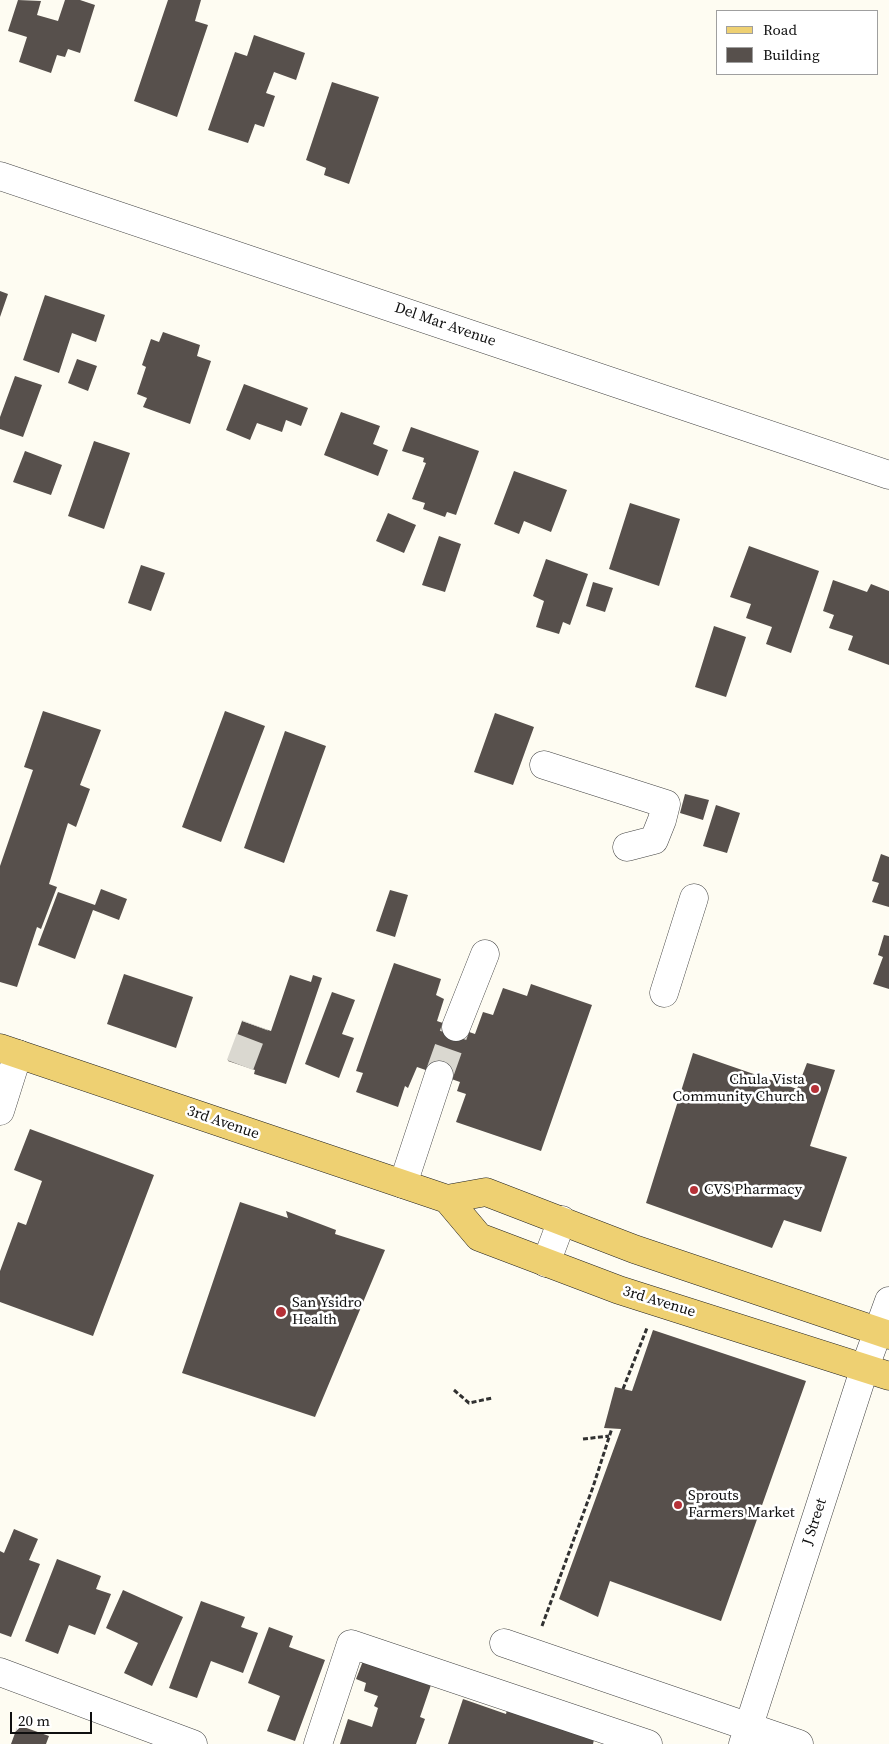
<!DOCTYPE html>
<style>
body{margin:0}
#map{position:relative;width:889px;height:1744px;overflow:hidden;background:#fefcf2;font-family:"Source Serif 4",serif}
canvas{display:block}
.legend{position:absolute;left:716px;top:10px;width:162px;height:65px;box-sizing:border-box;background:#fff;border:1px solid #9f9f9f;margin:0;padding:6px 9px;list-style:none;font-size:15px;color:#0f0f0f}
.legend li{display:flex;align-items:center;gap:10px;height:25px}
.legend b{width:25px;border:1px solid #9f9f9f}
.scale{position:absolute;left:10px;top:1712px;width:82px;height:22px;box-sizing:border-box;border:2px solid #0f0f0f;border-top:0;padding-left:6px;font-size:15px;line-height:18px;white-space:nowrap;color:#0f0f0f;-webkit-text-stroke:4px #fff;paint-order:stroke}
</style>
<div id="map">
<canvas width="889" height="1744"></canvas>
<ul class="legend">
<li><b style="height:6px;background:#eed072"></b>Road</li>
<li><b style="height:14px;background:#57504c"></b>Building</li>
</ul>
<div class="scale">20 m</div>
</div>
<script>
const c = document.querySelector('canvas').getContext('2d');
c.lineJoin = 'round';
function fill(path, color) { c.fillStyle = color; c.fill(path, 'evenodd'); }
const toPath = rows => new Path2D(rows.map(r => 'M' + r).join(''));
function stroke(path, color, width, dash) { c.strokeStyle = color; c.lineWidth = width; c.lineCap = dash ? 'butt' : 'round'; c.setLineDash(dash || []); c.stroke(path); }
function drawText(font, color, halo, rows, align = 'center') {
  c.font = font + ' "Source Serif 4",serif'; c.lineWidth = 5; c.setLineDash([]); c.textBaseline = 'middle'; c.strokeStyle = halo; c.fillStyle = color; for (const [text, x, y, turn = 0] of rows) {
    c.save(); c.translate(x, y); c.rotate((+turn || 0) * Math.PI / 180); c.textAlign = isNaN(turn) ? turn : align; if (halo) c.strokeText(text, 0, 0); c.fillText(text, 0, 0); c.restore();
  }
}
fill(toPath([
 [18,0,41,1,37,15,58,21,65,0,80,0,95,5,80,53,68,49,65,57,57,55,51,73,19,62,27,37,8,31],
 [168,0,201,0,195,21,208,25,177,117,134,101],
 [254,35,305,53,296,80,274,72,266,93,275,96,264,127,255,124,248,143,208,130,235,52,247,56],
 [332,82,379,97,349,184,324,175,326,168,306,160],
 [0,291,8,294,0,317],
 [45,295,105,315,96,342,72,333,59,373,23,360],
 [163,332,200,345,197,356,211,361,190,424,143,407,147,398,137,394,146,367,142,365,151,339,159,342],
 [77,359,97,366,88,391,68,383],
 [15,376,42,385,23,437,0,429,0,417],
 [244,384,308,408,301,426,286,420,282,432,257,423,250,440,226,430],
 [341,412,380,426,373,444,388,450,378,476,324,455],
 [411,427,479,451,456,515,447,512,445,517,423,509,425,503,412,499,426,463,423,462,424,458,402,451],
 [94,441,130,453,104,529,68,516],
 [25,451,62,465,51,495,13,482],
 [514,471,567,490,551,532,524,521,519,534,494,524],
 [630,503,680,519,659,586,609,569],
 [388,513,416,525,404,553,376,541],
 [439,536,461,544,445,592,422,585],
 [749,546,819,571,791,653,766,644,772,627,746,618,751,604,730,597],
 [546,559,588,574,570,625,563,622,559,634,536,627,544,601,533,596],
 [141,565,165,573,151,611,128,603],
 [833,580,867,592,871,584,889,591,889,665,848,650,853,636,829,628,834,615,823,611],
 [593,582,613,588,605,612,586,606],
 [714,626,746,637,726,697,695,687],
 [43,711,101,730,80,785,90,789,76,827,68,823,49,884,57,887,41,929,37,927,17,987,0,982,0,866,33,770,24,767],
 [225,711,265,726,221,842,182,827],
 [495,713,534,727,513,785,474,772],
 [285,731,326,746,284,863,244,848],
 [685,794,709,800,703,820,680,813],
 [716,805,740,813,727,853,703,846],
 [881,854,889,857,889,907,872,902,879,883,872,881],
 [101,889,127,899,119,920,93,910,75,959,38,945,58,892,95,905],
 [390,890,408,895,395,937,376,931],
 [884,935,889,936,889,989,873,984,883,957,878,955],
 [394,963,441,979,436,995,444,999,437,1021,475,1034,483,1012,493,1015,503,988,527,996,531,984,592,1005,541,1151,456,1122,466,1094,457,1091,460,1082,417,1067,408,1088,405,1086,398,1107,356,1092,363,1073,356,1071],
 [124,974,193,997,176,1048,107,1024],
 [290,975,311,982,313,975,322,978,286,1084,254,1074,255,1070,228,1061,242,1021,271,1031],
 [332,992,355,1000,342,1034,354,1038,339,1078,305,1064],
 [693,1053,797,1089,807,1063,835,1070,810,1146,847,1157,821,1232,784,1220,772,1248,646,1203],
 [30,1129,154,1175,93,1336,0,1302,0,1271,18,1222,26,1225,42,1181,14,1170],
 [240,1202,288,1218,286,1211,336,1230,335,1234,385,1250,315,1417,182,1373],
 [653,1330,806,1381,721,1621,610,1581,598,1617,559,1599,621,1429,604,1428,615,1387,632,1391],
 [14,1529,38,1539,29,1560,40,1564,11,1637,0,1633,0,1551,4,1553],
 [57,1559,101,1576,96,1589,111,1594,95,1635,69,1625,58,1654,25,1641],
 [123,1590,183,1617,152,1686,124,1673,138,1643,106,1628],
 [201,1601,245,1617,241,1627,258,1633,243,1673,211,1661,197,1698,169,1688],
 [269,1627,293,1636,289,1647,325,1660,295,1741,267,1731,280,1696,248,1683],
 [363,1661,432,1682,420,1717,425,1719,416,1744,340,1744,348,1719,372,1727,378,1708,374,1706,378,1696,364,1691,366,1683,356,1679],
 [463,1699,506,1714,507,1710,594,1740,593,1744,448,1744],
 [18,1725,49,1736,46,1744,11,1744]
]), '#57504c');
stroke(toPath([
 [240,1065,255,1025],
 [439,1075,456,1027]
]), '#dad8d0', 28, [28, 14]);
const minor = toPath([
 [0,176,889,475],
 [544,765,666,804,662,820,654,840,627,847],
 [664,993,694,898],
 [456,1027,485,954],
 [0,1111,18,1054],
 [403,1184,439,1075],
 [546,1263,562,1220],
 [504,1643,799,1744],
 [0,1672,193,1744],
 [318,1744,351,1644,648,1744],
 [743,1744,865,1367,889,1301]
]);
const major = toPath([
 [0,1048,447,1199,486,1192,634,1249,889,1335],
 [447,1199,479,1237,619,1290,889,1376]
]);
stroke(minor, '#424242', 29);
stroke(major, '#202020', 29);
stroke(toPath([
 [623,1389,647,1328],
 [454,1390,469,1403,492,1398],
 [583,1439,609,1436],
 [542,1626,593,1487,612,1428]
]), '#313131', 3, [5, 2.5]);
stroke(minor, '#fff', 28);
stroke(major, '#eed072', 28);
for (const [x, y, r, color] of [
 [815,1089,5,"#b53137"],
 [694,1190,5,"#b53137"],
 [281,1312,6,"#b53137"],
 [678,1505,5,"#b53137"]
]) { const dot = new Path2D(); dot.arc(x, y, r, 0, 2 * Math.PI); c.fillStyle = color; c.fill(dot); stroke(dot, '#fff', 2); }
drawText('15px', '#0f0f0f', '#fff', [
 ["Del Mar Avenue",445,325,19],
 ["3rd Avenue",223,1123,19],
 ["3rd Avenue",659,1302,17],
 ["J Street",815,1522,-72]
]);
drawText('15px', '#0f0f0f', '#fff', [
 ["Chula Vista",805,1080,"right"],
 ["Community Church",805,1097,"right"],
 ["CVS Pharmacy",704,1190],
 ["San Ysidro",292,1303],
 ["Health",292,1320],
 ["Sprouts",688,1496],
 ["Farmers Market",688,1513]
], 'left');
</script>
